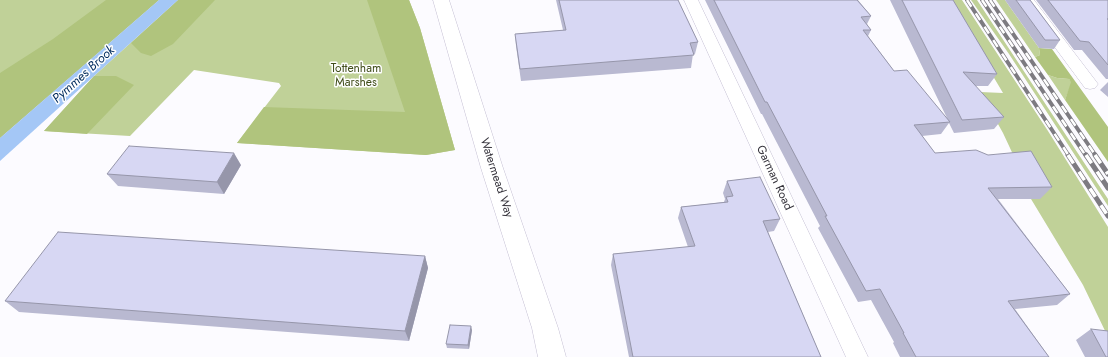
<!DOCTYPE html>
<style>
body{margin:0}
canvas{display:block;background:#fcfbff}
</style>
<canvas width="1108" height="357"></canvas>
<script>
const c = document.querySelector('canvas').getContext('2d');
c.lineJoin = 'round';
function fill(path, color) { c.fillStyle = color; c.fill(path, 'evenodd'); }
const toPath = rows => new Path2D(rows.map(r => 'M' + r).join(''));
function stroke(path, color, width, dash) { c.strokeStyle = color; c.lineWidth = width; c.lineCap = dash ? 'butt' : 'round'; c.setLineDash(dash || []); c.stroke(path); }
function drawText(font, color, halo, rows, align = 'center') {
  c.font = font + ' Jost,sans-serif'; c.lineWidth = 3; c.setLineDash([]); c.textBaseline = 'middle'; c.strokeStyle = halo; c.fillStyle = color; for (const [text, x, y, turn = 0] of rows) {
    c.save(); c.translate(x, y); c.rotate((+turn || 0) * Math.PI / 180); c.textAlign = isNaN(turn) ? turn : align; if (halo) c.strokeText(text, 0, 0); c.fillText(text, 0, 0); c.restore();
  }
}
fill(toPath([
 [0,0,159,0,0,138],
 [178,0,409,0,420,28,455,150,426,155,237,143,281,86,279,83,194,70,130,136,44,131,94,76],
 [948,0,962,0,1048,131,1108,227,1108,337,1083,285,1031,199,1040,199,1017,163,1003,133,980,92,1003,93],
 [971,0,977,0,1108,199,1108,206,1009,54],
 [996,0,1005,0,1039,48,1040,55,1035,57],
 [1048,75,1057,78,1069,79,1072,82,1065,100]
]), '#c0d198');
fill(toPath([
 [106,0,159,0,0,138,0,73,53,39],
 [178,0,215,0,173,44,151,56,141,53,131,43],
 [367,0,409,0,420,28,455,150,426,155,237,143,264,107,405,112],
 [1039,48,1052,49,1108,127,1108,162,1065,100,1071,82,1069,79,1057,78,1048,75,1035,57,1040,55],
 [94,76,116,76,134,85,87,134,44,131]
]), '#b0c47d');
fill(toPath([
 [159,0,178,0,0,161,0,138]
]), '#a4c7f6');
const minor = toPath([
 [684,0,698,0,868,357,846,357,684,0],
 [1020,0,1034,0,1095,80,1098,84,1095,88,1090,89,1085,88,1020,0]
]);
const major = toPath([
 [433,0,449,0,503,168,558,328,566,357,538,357,532,328,481,168,433,0]
]);
stroke(minor, '#c4bfd3', 1);
stroke(major, '#c4bfd3', 1);
fill(minor, '#fff');
fill(major, '#fff');
const railFar1 = toPath([
 [967,0,1069,156],
 [982,0,1086,156],
 [990,0,1096,156]
]);
const rail = toPath([
 [1068,155,1108,216],
 [1086,155,1108,188],
 [1095,155,1108,174]
]);
stroke(railFar1, '#7d7b81', 4);
stroke(rail, '#7d7b81', 5);
stroke(railFar1, '#fff', 2.5, [8]);
stroke(rail, '#fff', 3.5, [10]);
fill(toPath([
 [556,0,678,0,698,42,695,54,693,54,691,68,521,81,516,46,515,34,563,30],
 [705,0,858,0,871,16,867,24,871,30,868,36,894,71,947,118,890,0,953,0,997,74,988,86,975,86,1004,117,994,129,954,133,949,123,941,134,922,136,935,153,1052,187,1040,199,998,199,1070,294,1057,305,1015,309,1049,357,900,357,893,343,894,342,871,300,858,302,818,228,820,226,762,114,761,114],
 [1005,0,1030,0,1060,40,1054,49,1039,48],
 [1036,0,1108,0,1108,79,1106,79,1082,50,1074,50],
 [1108,82,1108,97,1100,90],
 [241,165,224,194,118,186,107,174],
 [727,181,780,219,774,231,768,232,821,357,629,357,611,265,613,254,688,247,678,218,681,207,724,202,725,199,723,193],
 [425,256,428,268,409,341,19,312,5,301],
 [1091,329,1108,357,1085,357,1076,340],
 [472,330,469,349,447,348,446,344]
]), '#b9b9d1');
fill(toPath([
 [234,153,241,165,224,194,217,182],
 [425,256,428,268,409,341,405,331],
 [471,326,472,330,469,349,468,345]
]), '#9696aa');
const building = toPath([
 [559,0,678,0,698,42,690,43,694,55,520,69,515,34,566,30,559,0],
 [714,0,857,0,871,16,861,17,871,30,863,30,894,71,907,70,950,122,914,125,935,153,976,150,988,155,1031,151,1052,187,988,188,1070,294,1008,301,1049,357,916,357,903,333,904,333,880,289,866,291,825,216,827,216,767,102,765,102,714,0],
 [902,0,953,0,997,74,963,72,1004,117,962,120,902,0],
 [1016,0,1030,0,1060,40,1045,40,1016,0],
 [1048,0,1108,0,1108,19,1107,19,1108,19,1108,65,1089,42,1080,41,1048,0],
 [129,146,234,153,217,182,107,174,129,146],
 [760,177,780,219,763,221,821,357,633,357,613,254,695,246,681,207,728,202,726,197,733,196,727,181,760,177],
 [58,232,425,256,405,331,5,301,58,232],
 [450,325,471,326,468,345,446,344,450,325],
 [1091,329,1108,331,1108,357,1106,357,1091,329]
]);
fill(building, '#d7d7f3');
stroke(building, '#9696aa', 1);
drawText('12px', '#404d1a', '#fff', [
 ["Tottenham",356,69],
 ["Marshes",356,83]
]);
drawText('12px', '#37353d', '#fff', [
 ["Watermead Way",496,178,72],
 ["Garman Road",774,178,65]
]);
drawText('italic 13px', '#002b5d', '#fff', [
 ["Pymmes Brook",84,75,-42]
]);
</script>
